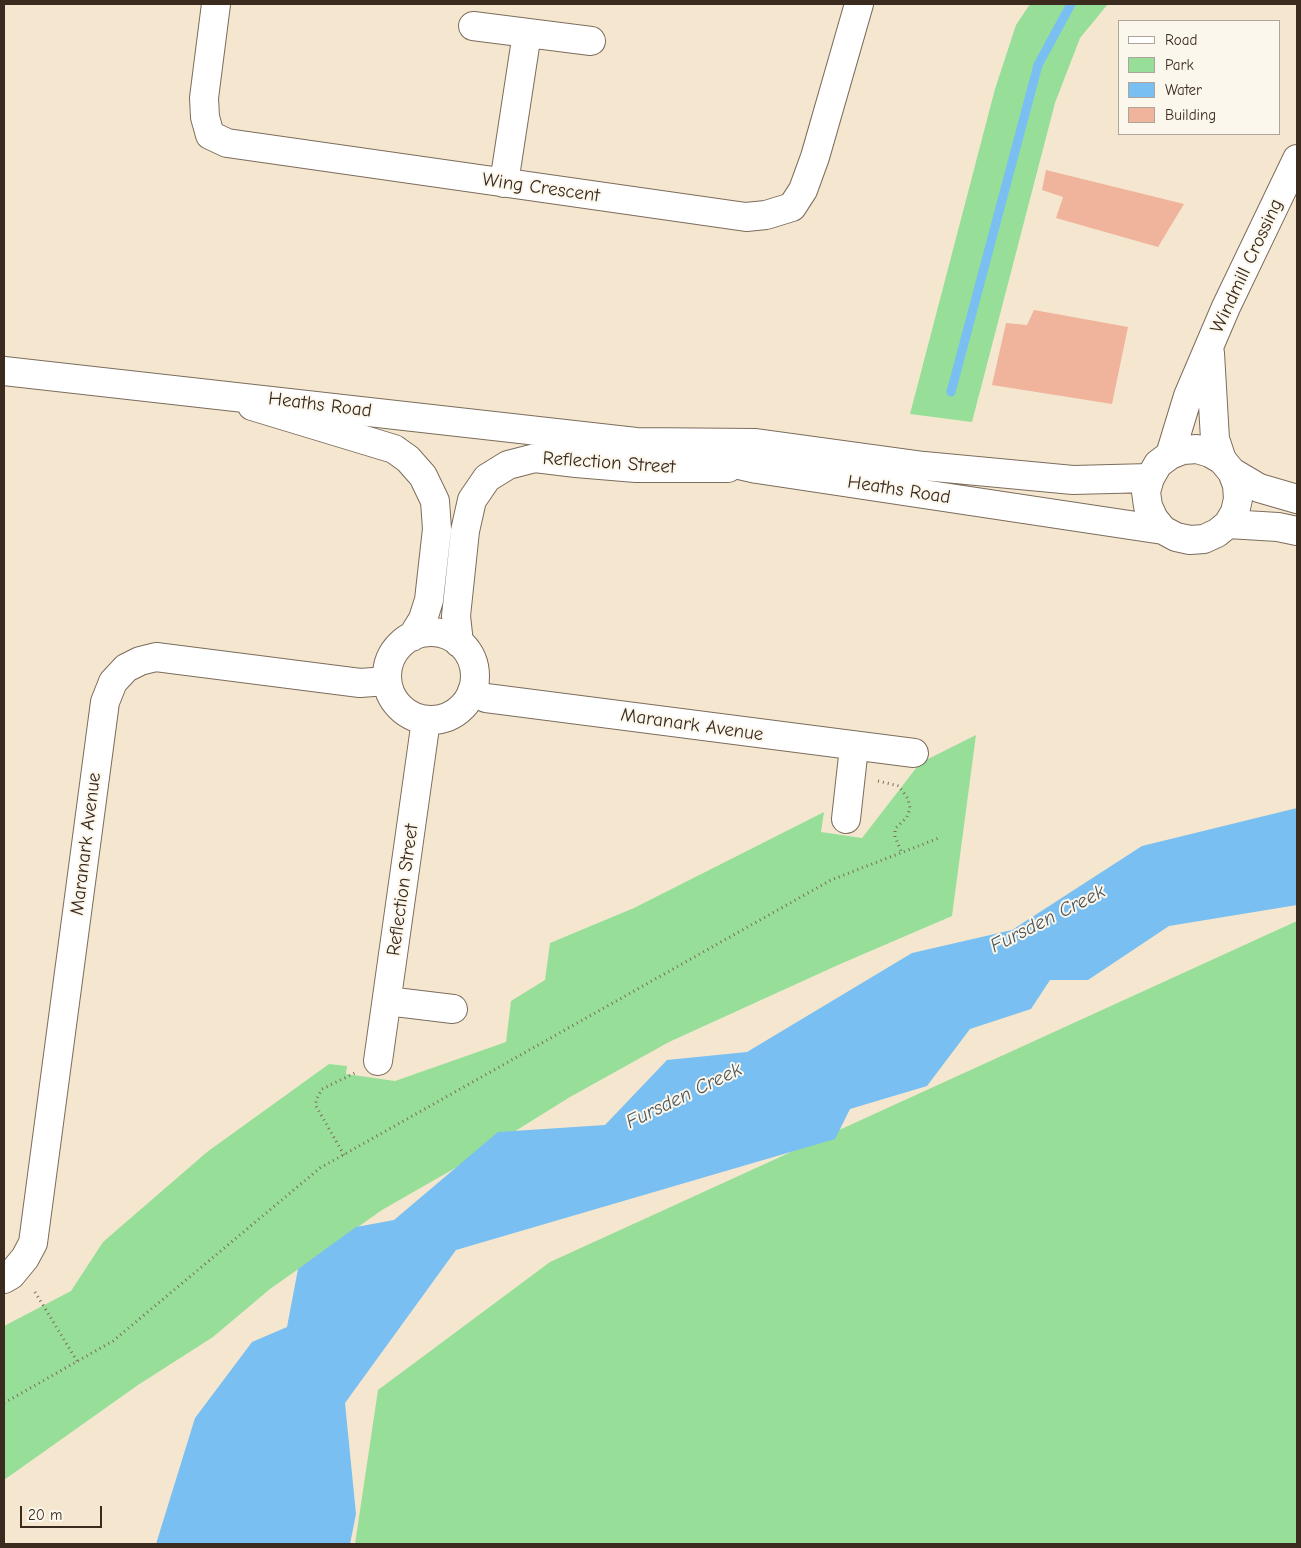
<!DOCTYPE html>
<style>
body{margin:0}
#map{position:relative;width:1301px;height:1548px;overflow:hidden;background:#f5e7cf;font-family:"Comic Neue",sans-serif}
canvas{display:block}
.frame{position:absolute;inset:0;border:5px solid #3b2a1e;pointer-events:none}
.legend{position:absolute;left:1118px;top:20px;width:162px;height:115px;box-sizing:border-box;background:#fbf7ec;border:1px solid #aea59a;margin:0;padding:6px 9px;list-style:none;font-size:15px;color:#3b2a1e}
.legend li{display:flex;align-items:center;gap:10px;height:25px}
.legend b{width:25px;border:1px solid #aea59a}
.scale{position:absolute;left:20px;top:1506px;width:82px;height:22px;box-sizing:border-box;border:2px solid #3b2a1e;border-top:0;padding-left:6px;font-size:15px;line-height:18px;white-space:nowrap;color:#3b2a1e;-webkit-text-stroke:4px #fbf7ec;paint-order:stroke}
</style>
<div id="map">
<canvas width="1301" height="1548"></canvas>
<div class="frame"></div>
<ul class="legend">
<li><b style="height:6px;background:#fff"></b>Road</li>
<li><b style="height:14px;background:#97df99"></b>Park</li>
<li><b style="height:14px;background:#79bff1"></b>Water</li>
<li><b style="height:14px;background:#f0b39b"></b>Building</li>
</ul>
<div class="scale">20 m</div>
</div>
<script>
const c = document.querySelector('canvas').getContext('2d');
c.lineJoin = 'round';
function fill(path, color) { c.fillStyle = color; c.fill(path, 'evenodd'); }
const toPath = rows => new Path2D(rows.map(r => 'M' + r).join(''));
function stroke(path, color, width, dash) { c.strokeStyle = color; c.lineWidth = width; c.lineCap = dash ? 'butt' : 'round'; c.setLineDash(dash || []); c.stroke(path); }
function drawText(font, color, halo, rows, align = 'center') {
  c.font = font + ' "Comic Neue",sans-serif'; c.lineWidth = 4; c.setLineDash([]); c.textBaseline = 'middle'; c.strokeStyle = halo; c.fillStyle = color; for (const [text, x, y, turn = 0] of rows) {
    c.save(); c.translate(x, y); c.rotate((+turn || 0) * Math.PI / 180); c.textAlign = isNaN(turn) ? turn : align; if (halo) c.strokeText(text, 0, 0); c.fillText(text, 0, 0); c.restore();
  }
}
fill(toPath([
 [1030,4,1108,4,1080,38,1055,103,972,422,910,414,995,89,1016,25],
 [976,735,952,916,838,965,669,1042,570,1097,464,1163,382,1210,270,1289,213,1337,138,1385,4,1480,4,1326,71,1291,103,1242,207,1152,329,1064,347,1066,346,1074,395,1081,506,1042,511,1001,545,980,550,943,634,908,824,812,821,832,862,838,920,763],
 [1297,921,1297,1544,355,1544,378,1390,550,1262]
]), '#97df99');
fill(toPath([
 [1297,808,1297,905,1169,926,1088,980,1050,980,1031,1009,970,1029,927,1086,850,1109,835,1139,456,1250,345,1403,356,1514,350,1544,156,1544,195,1418,252,1342,287,1327,298,1269,356,1227,394,1220,498,1132,605,1125,667,1060,747,1052,912,953,1012,930,1142,846]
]), '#79bff1');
stroke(toPath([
 [951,392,1038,65,1071,4]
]), '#79bff1', 9);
fill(toPath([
 [1046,170,1184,204,1158,247,1056,218,1063,197,1042,190],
 [1034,310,1128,327,1112,404,992,385,1006,323,1027,325]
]), '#f0b39b');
const minor = toPath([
 [216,4,204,98,205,117,210,135,227,143,746,217,766,215,792,207,803,190,815,157,859,4],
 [473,26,591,41],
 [504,183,527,33],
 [1210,353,1215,439,1222,460],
 [252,406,394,449,408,459,423,476,435,501,437,529,429,600,423,619,412,637],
 [1170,455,1188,396,1226,307,1297,159],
 '387 676a44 44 0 1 1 88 0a44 44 0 1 1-88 0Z',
 [459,643,456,616,465,531,472,500,487,478,508,465,535,458,576,463,636,468,728,468],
 [472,691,486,698,914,753],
 [846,819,854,747],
 [387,1001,453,1009],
 [378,1061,426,720],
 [4,1279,11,1275,25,1258,33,1243,105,702,113,682,126,668,140,661,156,657,360,683,387,681]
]);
const major = toPath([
 [4,371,636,442,756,443,924,466,1073,480,1150,478],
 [691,454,757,469,1163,530],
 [1232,472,1237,485,1238,499,1235,512,1228,524,1217,533,1204,539,1190,540,1176,537,1163,530,1154,519,1148,506,1146,492,1150,478,1158,464,1170,455,1183,450,1197,449,1210,453,1222,460,1232,472,1259,488,1297,499],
 [1228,524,1278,527,1297,531]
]);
stroke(minor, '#7c6c5c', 30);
stroke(major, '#7c6c5c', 30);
stroke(toPath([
 [878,781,899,786,908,799,910,808,907,817,895,829,895,837,901,851],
 [344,1155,316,1106,316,1100,322,1089,355,1073],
 [35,1292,77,1361],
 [4,1403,113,1341,320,1168,831,880,939,838]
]), '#7c6c5c', 3, [1, 4]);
stroke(minor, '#fff', 28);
stroke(major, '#fff', 28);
drawText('19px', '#3b2a1e', '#fbf7ec', [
 ["Wing Crescent",541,188,8],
 ["Windmill Crossing",1247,266,-65],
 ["Heaths Road",320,405,7],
 ["Reflection Street",609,463,4],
 ["Heaths Road",899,490,9],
 ["Maranark Avenue",692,725,8],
 ["Maranark Avenue",86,844,-83],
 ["Reflection Street",403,890,-82]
]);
drawText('italic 20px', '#4e575d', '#fbf7ec', [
 ["Fursden Creek",1048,919,-27],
 ["Fursden Creek",684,1096,-26]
]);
</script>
